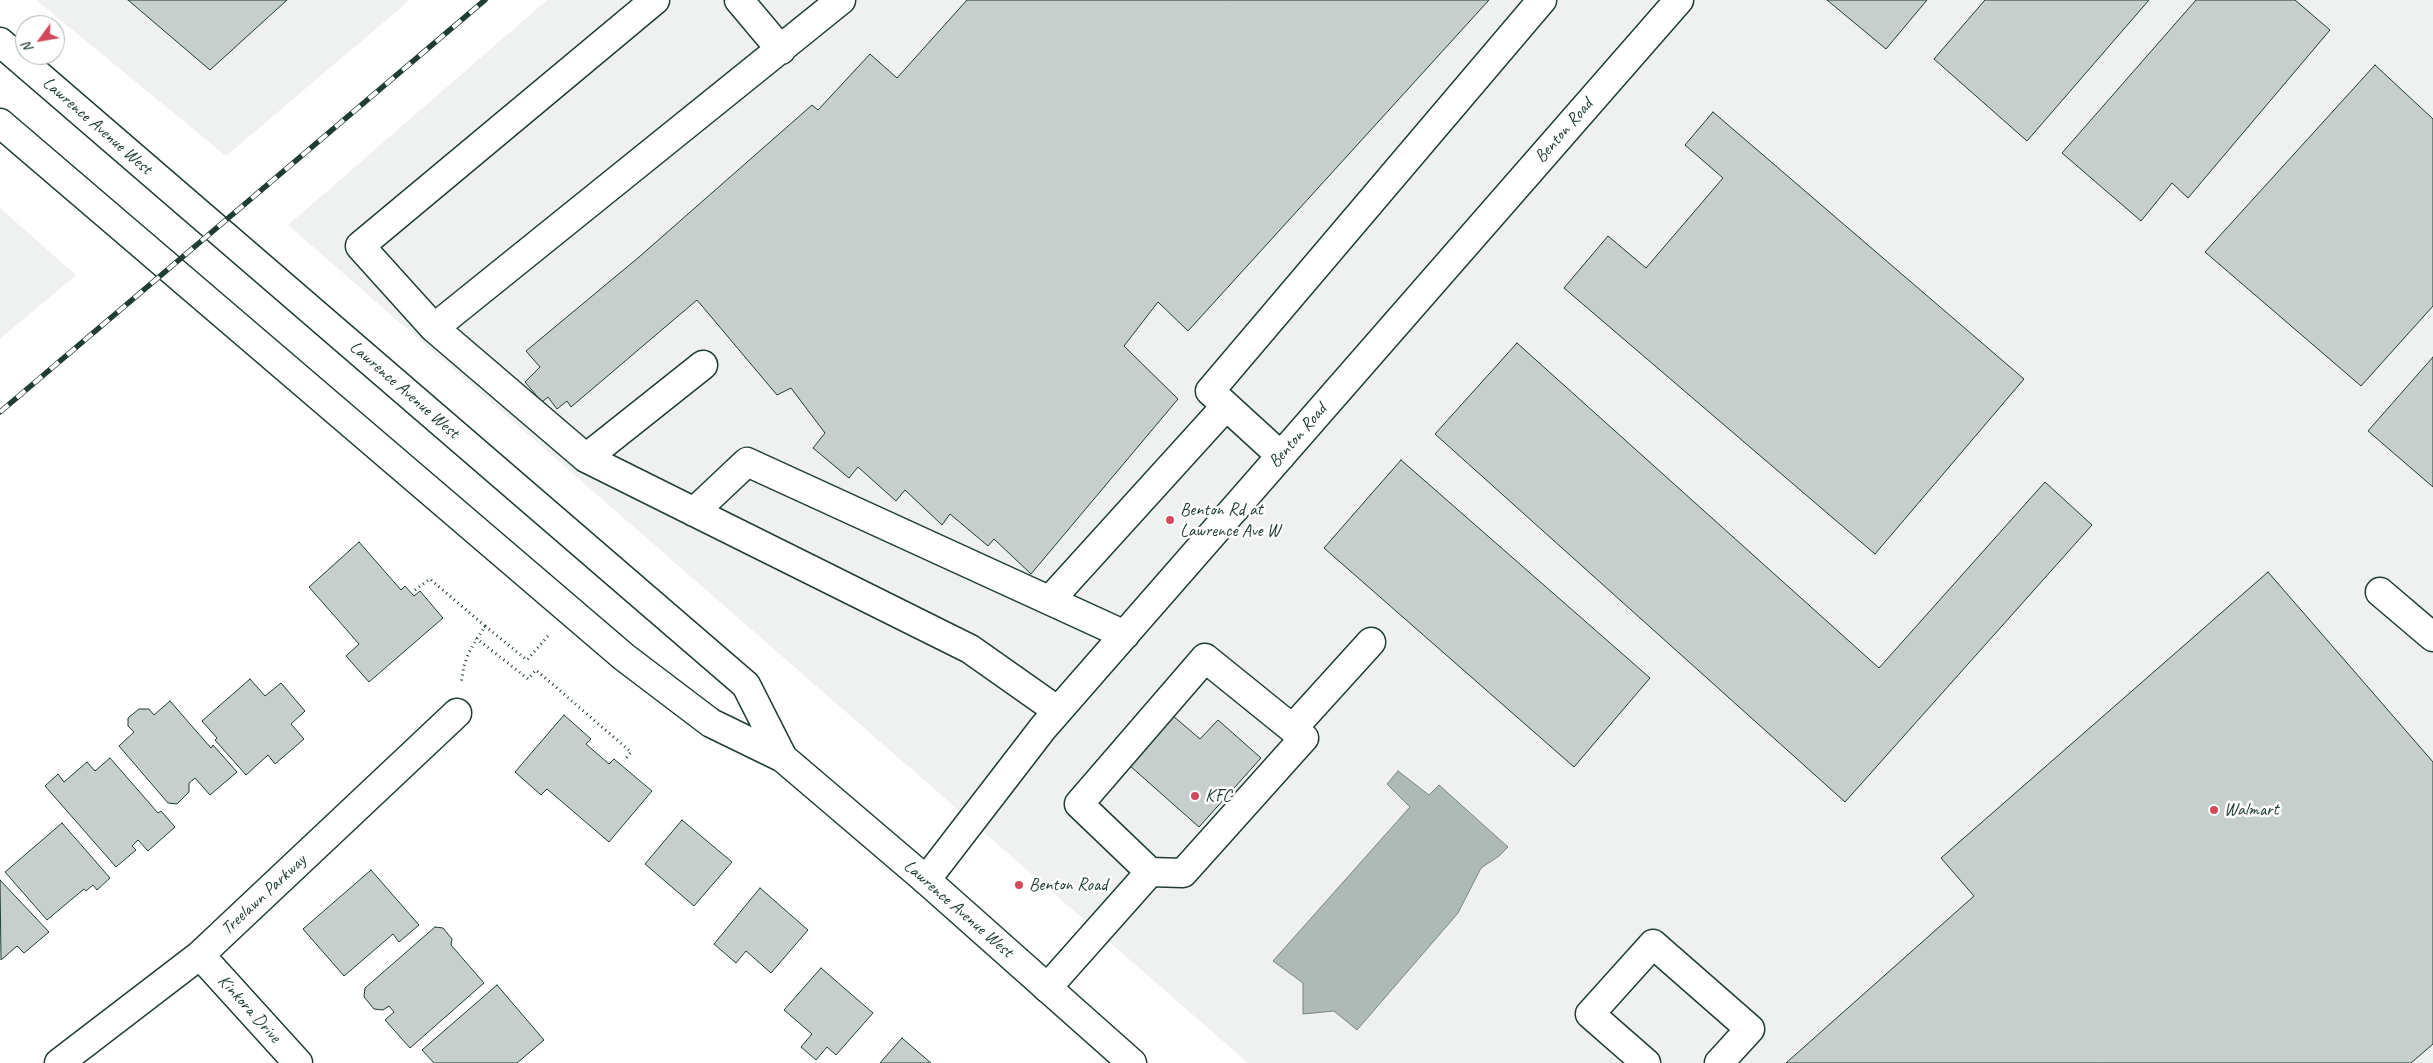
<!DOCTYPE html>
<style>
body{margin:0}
#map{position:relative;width:2433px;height:1063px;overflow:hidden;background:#fff;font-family:Caveat,sans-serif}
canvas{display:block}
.north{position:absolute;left:15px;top:15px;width:50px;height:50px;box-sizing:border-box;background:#fff;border:1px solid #a5b1ae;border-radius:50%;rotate:238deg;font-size:14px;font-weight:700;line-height:20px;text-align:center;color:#1f3d34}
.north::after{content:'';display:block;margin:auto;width:18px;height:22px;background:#d1495b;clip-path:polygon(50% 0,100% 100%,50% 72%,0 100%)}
</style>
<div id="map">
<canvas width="2433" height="1063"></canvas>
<div class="north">N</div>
</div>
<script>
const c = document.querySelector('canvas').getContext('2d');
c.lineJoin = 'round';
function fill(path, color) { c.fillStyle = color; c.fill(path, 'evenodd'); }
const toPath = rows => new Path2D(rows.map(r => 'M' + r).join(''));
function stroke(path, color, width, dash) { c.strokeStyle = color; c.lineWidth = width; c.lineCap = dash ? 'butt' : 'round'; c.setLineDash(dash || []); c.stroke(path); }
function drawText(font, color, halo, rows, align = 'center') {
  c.font = font + ' Caveat,sans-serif'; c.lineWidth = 5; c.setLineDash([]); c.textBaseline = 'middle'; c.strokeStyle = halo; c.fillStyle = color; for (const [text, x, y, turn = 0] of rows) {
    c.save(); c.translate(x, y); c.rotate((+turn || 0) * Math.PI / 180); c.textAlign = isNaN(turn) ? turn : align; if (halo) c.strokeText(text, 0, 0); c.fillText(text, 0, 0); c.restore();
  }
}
fill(toPath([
 [36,0,410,0,226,156],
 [547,0,2433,0,2433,1063,1248,1063,288,225],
 [0,208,76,275,0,339]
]), '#eef1f0');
const water = toPath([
 [1398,771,1429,795,1439,785,1508,847,1499,856,1481,868,1458,913,1357,1030,1334,1011,1303,1014,1303,983,1273,961,1410,807,1387,784,1398,771]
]);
fill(water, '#afbab7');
stroke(water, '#758883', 1);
const building = toPath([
 [128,0,287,0,210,70,128,0],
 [967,0,1489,0,1188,331,1158,302,1124,346,1178,399,1031,574,994,539,988,546,950,514,942,525,905,490,896,501,858,467,849,478,813,448,825,433,791,388,777,395,697,300,571,407,567,401,557,409,548,397,542,402,525,382,540,367,526,351,639,257,812,105,818,110,870,54,897,78,967,0],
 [1827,0,1927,0,1886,49,1827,0],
 [1985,0,2149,0,2027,141,1934,59,1985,0],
 [2196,0,2295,0,2330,30,2188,198,2172,183,2141,221,2062,153,2196,0],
 [2375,65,2433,119,2433,306,2361,386,2205,252,2375,65],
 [1713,112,2024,379,1875,554,1564,288,1608,236,1646,268,1723,178,1685,145,1713,112],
 [1517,343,1879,668,2045,482,2092,525,1845,802,1435,434,1517,343],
 [2433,357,2433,487,2368,431,2433,357],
 [1401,460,1650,678,1574,767,1324,548,1401,460],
 [359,542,401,590,405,586,414,596,420,591,443,618,369,682,346,656,359,644,309,587,359,542],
 [2268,572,2433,762,2433,1044,2411,1063,1786,1063,1974,896,1941,858,2268,572],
 [250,679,265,696,281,683,305,711,291,724,304,739,275,764,268,755,246,775,215,740,217,738,202,721,250,679],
 [170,701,211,748,213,745,237,772,210,795,195,778,189,783,189,792,177,804,168,803,119,746,134,732,128,726,128,718,139,709,149,709,154,715,170,701],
 [564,715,591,739,586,744,609,764,614,759,652,791,609,842,547,789,541,795,515,772,564,715],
 [1172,715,1200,739,1218,720,1261,758,1199,827,1129,765,1172,715],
 [110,758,158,813,161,811,175,827,148,851,138,840,132,846,136,850,116,867,45,786,58,774,64,782,87,762,95,771,110,758],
 [682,820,732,862,694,906,645,864,682,820],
 [62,823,110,878,97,890,93,885,86,891,84,889,47,920,5,872,62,823],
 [371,870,419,925,399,942,393,934,344,976,303,929,371,870],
 [0,880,49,932,24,953,17,946,1,960,0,880],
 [760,888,808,930,771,973,746,951,736,963,714,944,760,888],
 [435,927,443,928,452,939,451,945,484,983,410,1048,385,1020,394,1012,389,1006,383,1010,374,1009,364,997,365,988,435,927],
 [821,968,873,1013,836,1055,827,1047,816,1060,801,1047,812,1034,784,1010,821,968],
 [497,985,544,1040,517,1063,434,1063,422,1050,497,985],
 [902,1038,931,1063,880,1063,902,1038]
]);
fill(building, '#c7cfcc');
stroke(building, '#1f3d34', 1);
const minor = toPath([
 [739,0,781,50],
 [841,0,434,328,586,458,970,649,1058,711],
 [434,328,360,246,655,0],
 [1281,456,1210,391,1542,0],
 [586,458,703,365],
 [694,512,747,462,1125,635],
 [2380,592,2433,637],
 [1050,600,1226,406],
 [1205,658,1304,738,1183,873,1150,872,1079,804,1205,658],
 [1293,728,1371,642],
 [926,880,1043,728,1679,0],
 [200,955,298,1063],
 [1047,988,1150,872],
 [59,1063,200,955,457,713],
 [1646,1063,1590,1014,1653,944,1750,1029,1719,1063]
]);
const major = toPath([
 [0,42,746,685,783,758],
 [0,123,624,657,711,723,783,758,926,880,1132,1063]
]);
stroke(minor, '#1f3d34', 31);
stroke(major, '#1f3d34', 31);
stroke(toPath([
 [415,590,430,579,485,626,469,652,464,666,461,683],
 [485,626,527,660,548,636],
 [476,638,528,679,536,670,631,752,624,761]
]), '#1f3d34', 3, [1, 4]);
stroke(minor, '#fff', 28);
stroke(major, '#fff', 28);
const rail = toPath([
 [0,412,485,0]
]);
stroke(rail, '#1f3d34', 5.5);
stroke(rail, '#fff', 4, [11]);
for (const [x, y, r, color] of [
 [1170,520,5,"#d1495b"],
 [1195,796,5,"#d1495b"],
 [2214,810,5,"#d1495b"],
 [1019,885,5,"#d1495b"]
]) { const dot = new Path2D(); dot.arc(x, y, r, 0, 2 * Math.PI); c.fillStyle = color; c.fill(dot); stroke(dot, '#fff', 2); }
drawText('18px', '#1f3d34', '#fff', [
 ["Lawrence Avenue West",97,126,41],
 ["Benton Road",1564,131,-49],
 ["Lawrence Avenue West",404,390,41],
 ["Benton Road",1298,436,-49],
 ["Treelawn Parkway",264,895,-43],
 ["Lawrence Avenue West",958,909,41],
 ["Kinkora Drive",249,1009,48]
]);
drawText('18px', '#1f3d34', '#fff', [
 ["Benton Rd at",1180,510],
 ["Lawrence Ave W",1180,531],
 ["KFC",1205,796],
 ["Walmart",2224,810],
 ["Benton Road",1029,885]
], 'left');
</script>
